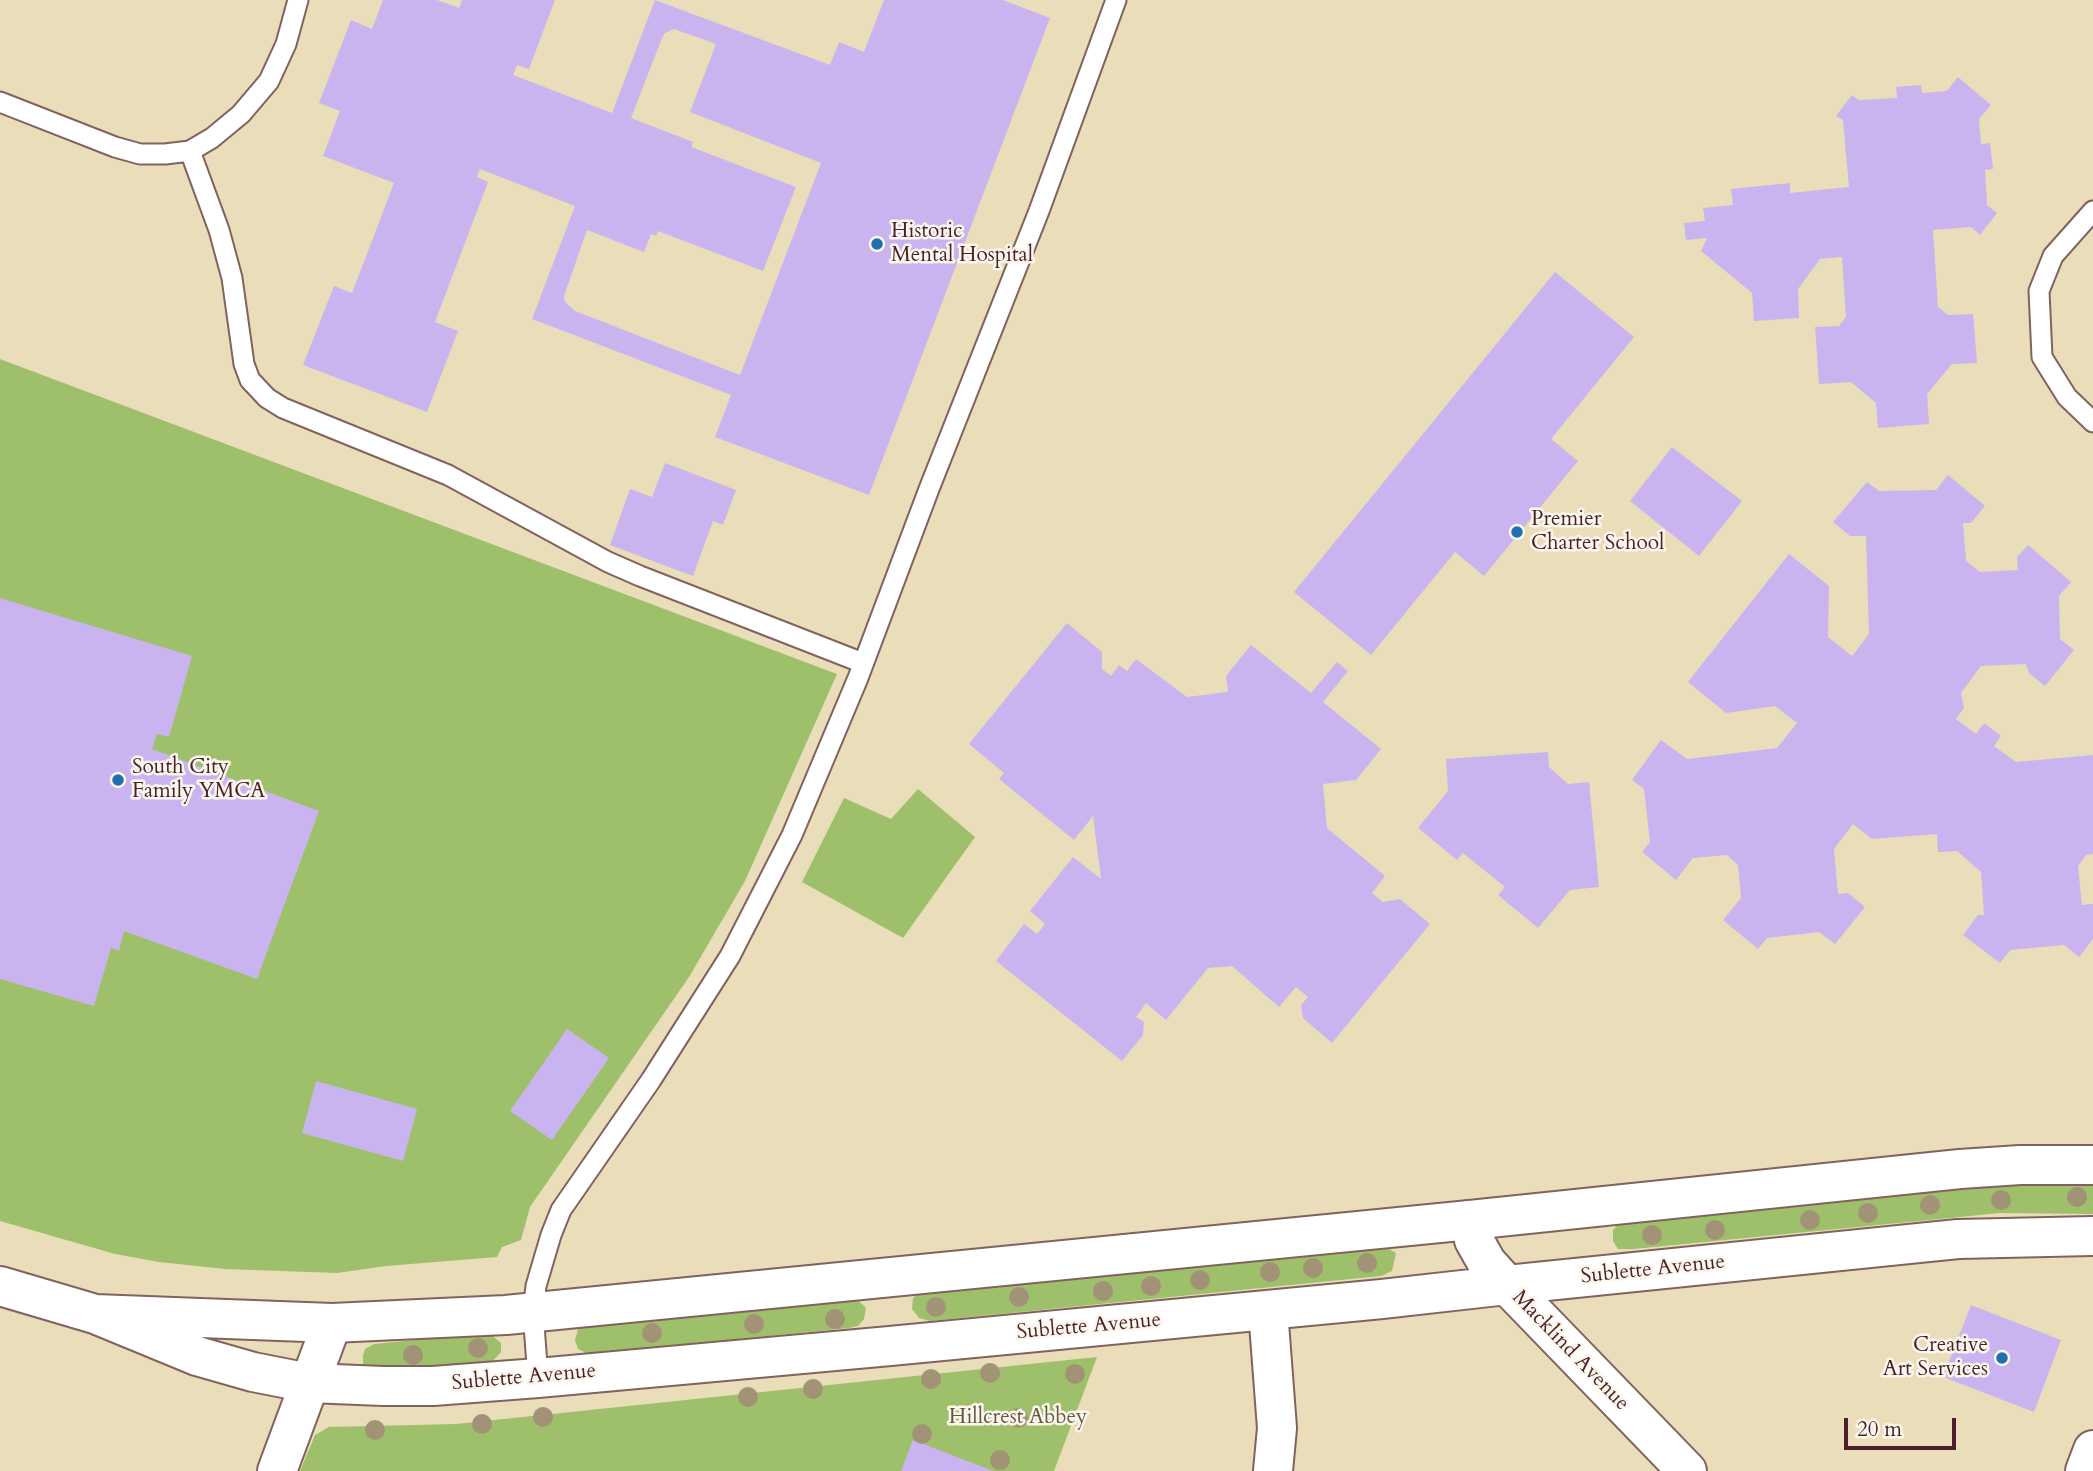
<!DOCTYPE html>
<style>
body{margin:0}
#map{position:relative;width:2093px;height:1471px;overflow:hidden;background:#eaddba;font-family:Cardo,serif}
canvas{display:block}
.scale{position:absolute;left:1844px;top:1418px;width:112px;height:32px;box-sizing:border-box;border:4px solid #4a1f2b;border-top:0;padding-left:9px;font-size:21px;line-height:24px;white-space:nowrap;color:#4a1f2b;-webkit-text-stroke:5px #fbf7ec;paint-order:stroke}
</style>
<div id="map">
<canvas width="2093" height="1471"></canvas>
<div class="scale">20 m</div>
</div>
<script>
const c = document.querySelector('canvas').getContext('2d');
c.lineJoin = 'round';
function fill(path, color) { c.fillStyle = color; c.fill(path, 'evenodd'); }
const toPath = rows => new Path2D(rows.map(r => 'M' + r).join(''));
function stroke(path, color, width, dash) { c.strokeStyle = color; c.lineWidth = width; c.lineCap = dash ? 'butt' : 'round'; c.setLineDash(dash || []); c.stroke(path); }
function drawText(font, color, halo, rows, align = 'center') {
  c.font = font + ' Cardo,serif'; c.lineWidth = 5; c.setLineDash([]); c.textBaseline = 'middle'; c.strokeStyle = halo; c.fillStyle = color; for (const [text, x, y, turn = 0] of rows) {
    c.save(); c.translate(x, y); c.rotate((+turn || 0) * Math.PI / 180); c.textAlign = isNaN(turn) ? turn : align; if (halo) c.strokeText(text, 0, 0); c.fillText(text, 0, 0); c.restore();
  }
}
fill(toPath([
 [0,359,837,674,745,881,689,977,530,1207,521,1240,502,1247,497,1257,386,1266,337,1273,225,1269,159,1262,115,1254,0,1221],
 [918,789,975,837,903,938,802,882,844,798,891,819],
 [2003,1183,2093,1183,2093,1214,2000,1213,1634,1249,1618,1249,1613,1241,1613,1230,1621,1221],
 [1382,1245,1396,1253,1392,1271,1381,1276,930,1321,919,1318,912,1309,913,1298,922,1291],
 [849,1299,859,1301,866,1308,864,1319,858,1326,849,1328,588,1354,578,1349,575,1340,579,1326],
 [489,1333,501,1343,501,1352,492,1362,437,1370,363,1368,363,1356,365,1349,374,1344],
 [1097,1357,1054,1471,300,1471,315,1435,329,1427,456,1424]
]), '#9ec06a');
fill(toPath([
 [383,0,437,0,459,8,462,0,555,0,529,69,517,65,513,75,612,113,655,0,830,65,839,42,864,52,884,0,1003,0,1050,18,869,495,715,437,731,395,532,319,575,206,480,169,477,177,488,182,435,322,458,331,427,412,303,365,334,286,352,293,394,183,323,156,340,111,319,103,351,20,372,29],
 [674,29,716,44,690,112,821,163,740,375,575,311,565,302,564,296,587,230,644,252,651,234,656,236,658,231,763,271,796,187,691,147,693,142,631,118,662,38,665,33],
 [1958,77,1991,105,1979,119,1981,144,1990,143,1993,169,1985,170,1987,205,1997,213,1980,235,1971,227,1933,230,1938,307,1948,315,1973,314,1977,363,1952,364,1927,394,1929,424,1878,428,1876,403,1851,382,1819,384,1815,327,1839,326,1846,317,1842,257,1820,259,1798,289,1799,318,1754,321,1752,293,1701,251,1707,238,1686,240,1684,223,1705,221,1703,208,1733,205,1731,189,1790,183,1790,193,1849,187,1843,120,1836,116,1852,95,1859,100,1897,98,1896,87,1921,85,1922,93,1947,91],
 [1555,272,1634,337,1551,439,1578,461,1484,576,1455,552,1371,655,1294,592],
 [1672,447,1742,501,1699,556,1630,501],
 [665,463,736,490,723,525,713,521,693,576,610,545,630,489,652,497],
 [1948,475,1985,506,1971,523,1963,523,1966,561,1980,572,2018,570,2017,557,2028,545,2071,582,2059,596,2060,639,2074,650,2045,686,2029,673,2026,664,1981,666,1961,693,1964,708,1956,719,1976,734,1984,723,2001,736,1994,746,2016,762,2093,755,2093,854,2086,855,2078,866,2082,905,2093,904,2093,939,2079,957,2064,945,2010,950,2000,963,1963,935,1978,915,1984,915,1981,872,1957,851,1938,852,1937,834,1872,839,1853,824,1834,849,1838,894,1848,893,1865,907,1835,944,1819,932,1767,938,1758,949,1723,920,1741,898,1738,865,1727,855,1693,858,1676,880,1642,852,1650,842,1644,789,1632,780,1661,740,1687,759,1777,748,1797,723,1775,706,1726,713,1688,682,1789,554,1829,586,1828,637,1852,656,1869,634,1866,536,1850,536,1833,522,1867,482,1879,491,1936,490],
 [0,598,192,656,169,737,157,734,152,749,319,811,257,979,124,931,119,951,111,948,94,1006,0,979],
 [1067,623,1102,652,1102,669,1111,676,1119,665,1127,671,1136,659,1187,697,1228,692,1226,676,1251,645,1311,693,1337,662,1348,671,1323,702,1381,749,1356,780,1323,784,1327,828,1385,876,1372,893,1383,902,1400,899,1430,924,1332,1043,1303,1018,1301,1005,1308,997,1296,987,1279,1007,1232,966,1208,968,1166,1020,1146,1003,1136,1017,1144,1022,1143,1035,1122,1061,996,961,1024,924,1037,934,1045,924,1030,911,1073,857,1101,879,1093,816,1074,840,999,779,1004,773,969,744],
 [1548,752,1549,767,1568,784,1589,782,1599,887,1570,890,1538,928,1498,895,1505,887,1463,853,1457,860,1418,828,1448,791,1446,759],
 [567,1029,609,1058,552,1140,510,1111],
 [316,1081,417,1109,403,1161,302,1133],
 [1971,1305,2061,1340,2034,1412,1943,1377],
 [913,1440,993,1471,901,1471]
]), '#cab4ef');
const lane = toPath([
 [0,102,115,147,140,154,165,154,190,151,212,138,241,114,269,81,286,44,298,0],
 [190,151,219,230,232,278,244,364,250,380,267,398,283,408,448,475,608,562,640,576,863,663],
 [2093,211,2053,256,2039,291,2042,357,2067,397,2093,422],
 [538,1378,533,1312,536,1286,551,1235,561,1210,651,1080,730,956,792,835,858,678,929,489,1039,211,1116,0]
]);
const street = toPath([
 [1470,1220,1960,1169,2020,1165,2093,1165],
 [1507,1285,1958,1239,2093,1236],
 [1268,1310,1277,1428,1273,1471],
 [277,1471,332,1323]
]);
const secondary = toPath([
 [0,1286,95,1314,197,1356,253,1372,309,1383,383,1386,433,1386,538,1378,890,1346,1382,1299,1507,1285],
 [95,1314,332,1323,506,1315,1470,1220,1474,1240,1487,1263,1507,1285,1687,1471],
 [2085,1471,2093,1450]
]);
stroke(lane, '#82625d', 23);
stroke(street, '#82625d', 42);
stroke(secondary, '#82625d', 42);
stroke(lane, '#fff', 19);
stroke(street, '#fff', 38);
stroke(secondary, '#fff', 38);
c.fillStyle = '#a29377';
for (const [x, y] of [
 [2077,1197],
 [2001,1200],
 [1930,1205],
 [1868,1213],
 [1810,1220],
 [1715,1230],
 [1652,1235],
 [1367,1263],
 [1313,1268],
 [1270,1272],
 [1200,1280],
 [1151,1286],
 [1103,1291],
 [1019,1297],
 [936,1307],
 [835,1319],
 [754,1324],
 [652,1333],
 [478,1348],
 [413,1355],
 [990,1373],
 [1075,1374],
 [931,1379],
 [813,1389],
 [748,1397],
 [543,1417],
 [1018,1418],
 [482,1424],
 [375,1430],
 [922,1434],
 [1000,1460]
]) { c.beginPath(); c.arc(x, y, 10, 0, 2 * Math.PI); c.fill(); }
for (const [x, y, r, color] of [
 [877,244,7,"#1f6fb2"],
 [1517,532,7,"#1f6fb2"],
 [118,780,7,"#1f6fb2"],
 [2002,1358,7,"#1f6fb2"]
]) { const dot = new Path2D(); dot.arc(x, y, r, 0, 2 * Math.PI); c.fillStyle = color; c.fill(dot); stroke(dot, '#fbf7ec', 2.5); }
drawText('21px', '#4a1f2b', '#fbf7ec', [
 ["Historic",891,232],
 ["Mental Hospital",891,256],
 ["Premier",1531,520],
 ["Charter School",1531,544],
 ["South City",132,768],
 ["Family YMCA",132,792],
 ["Creative",1988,1346,"right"],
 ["Art Services",1988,1370,"right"]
], 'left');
drawText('21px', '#4a1f2b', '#fbf7ec', [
 ["Sublette Avenue",1653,1270,-6],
 ["Sublette Avenue",1089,1327,-5],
 ["Macklind Avenue",1570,1351,46],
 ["Sublette Avenue",524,1378,-5]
]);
drawText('21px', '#675741', '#fbf7ec', [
 ["Hillcrest Abbey",1018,1418]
]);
</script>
